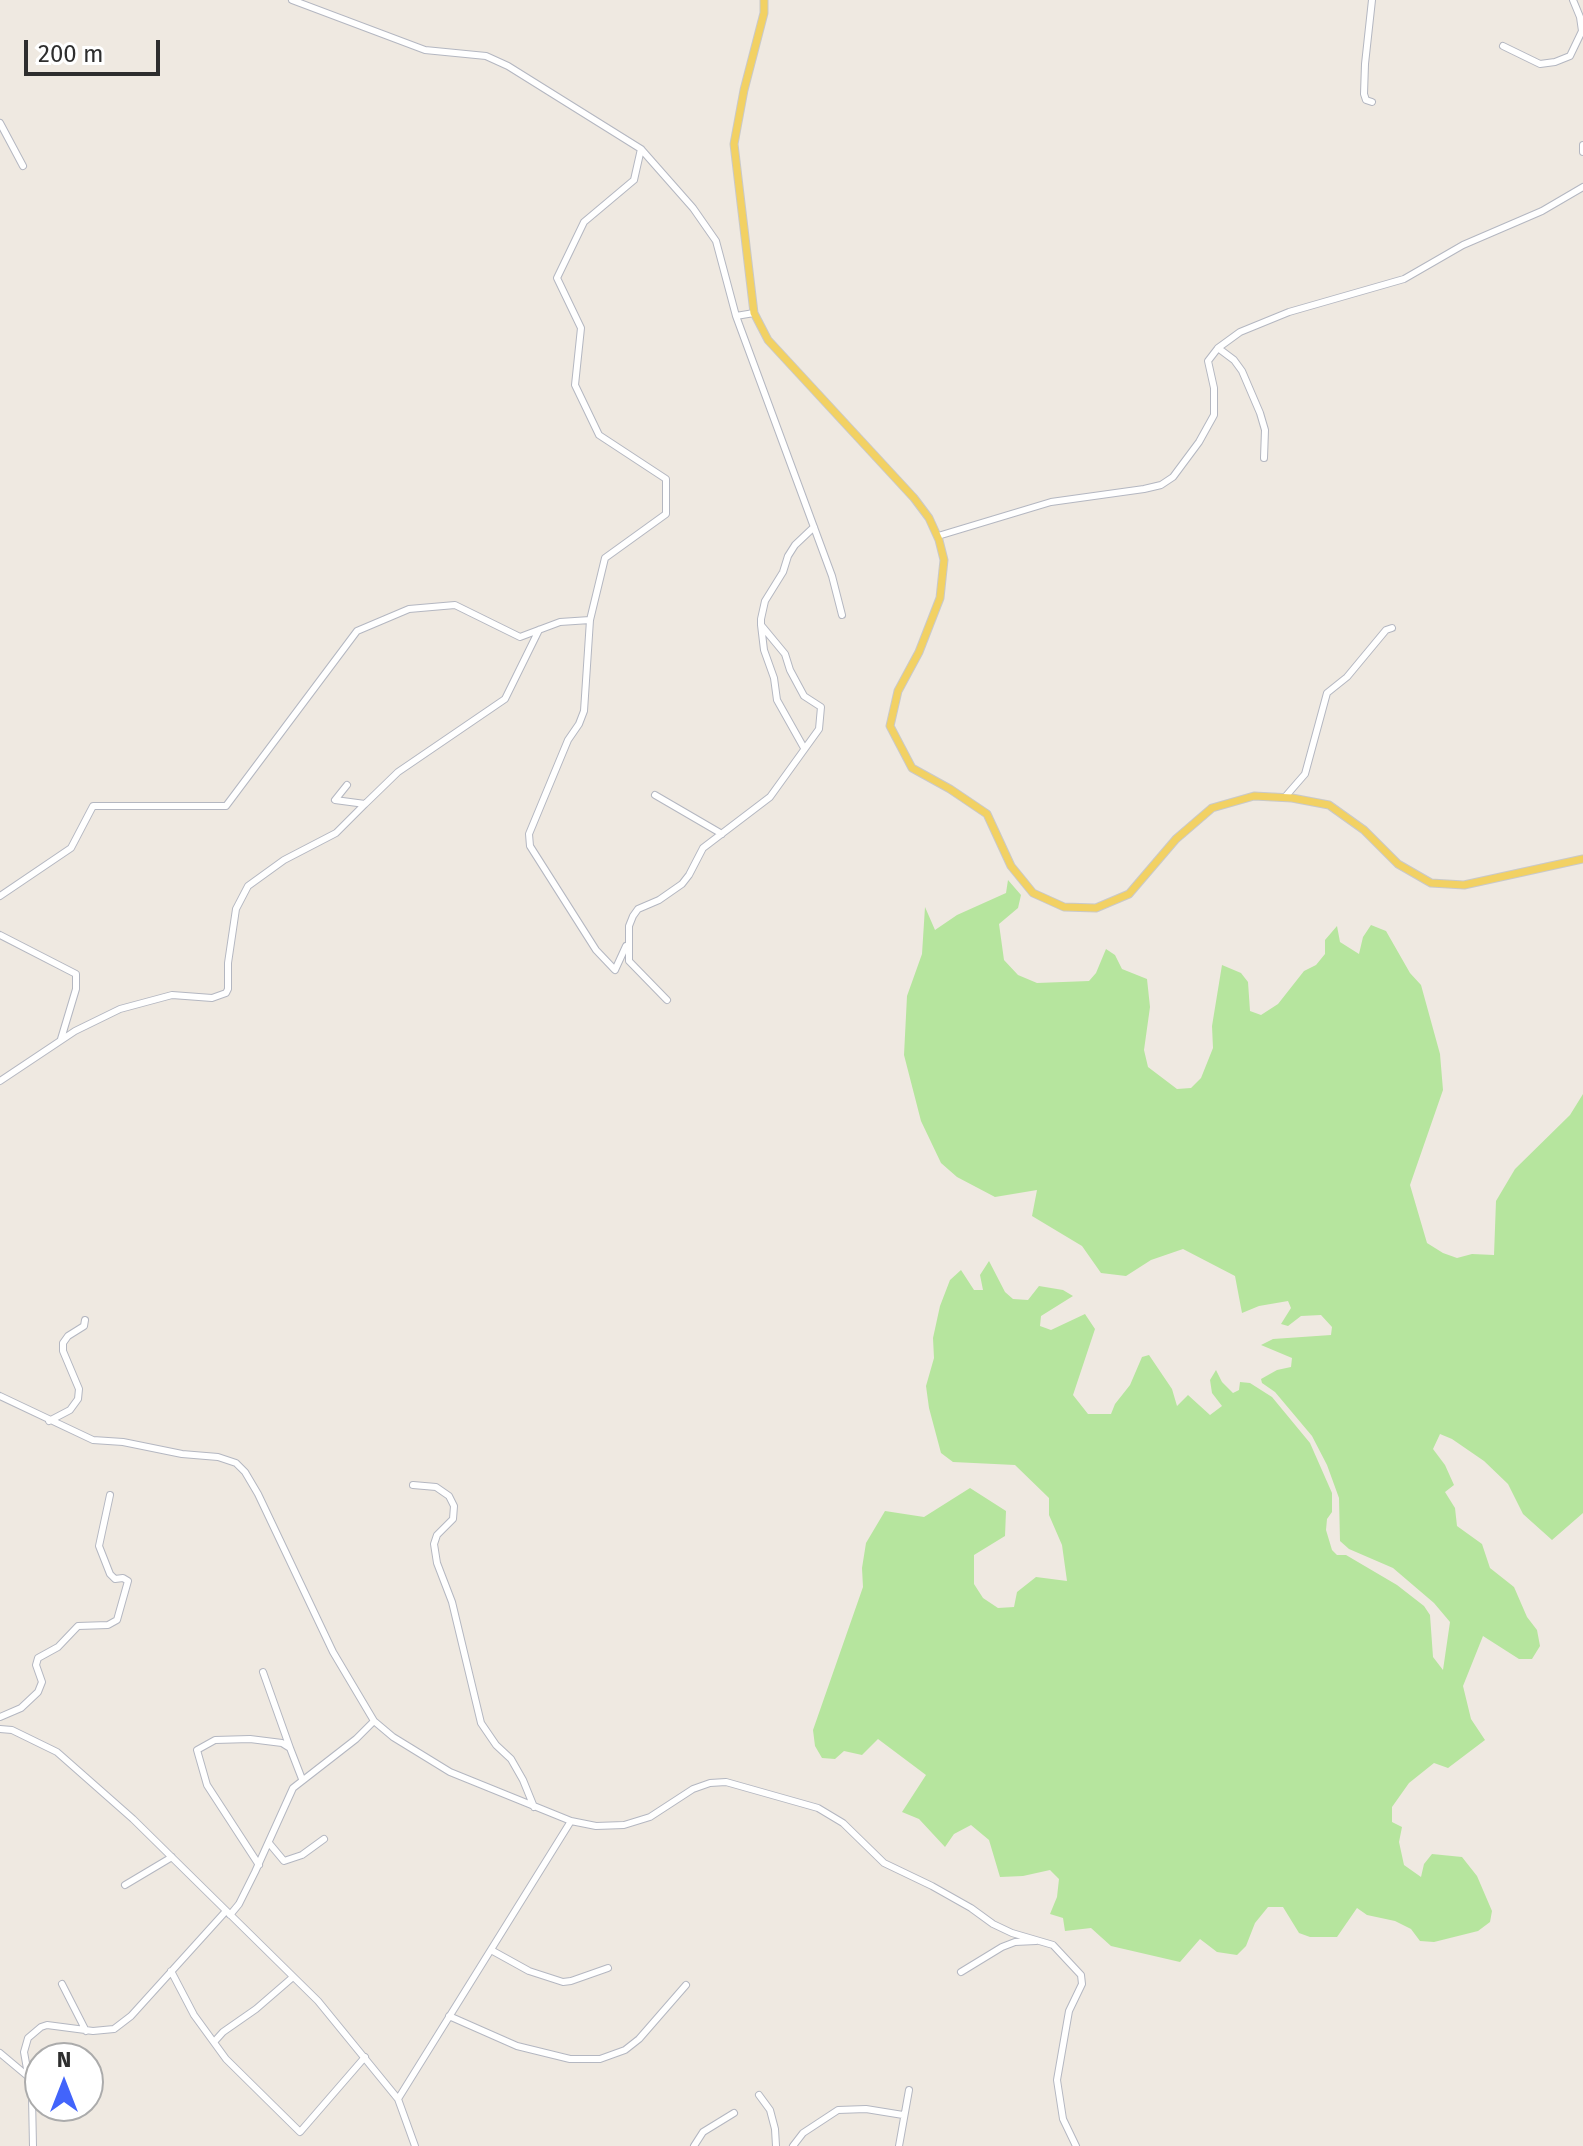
<!DOCTYPE html>
<style>
body{margin:0}
#map{position:relative;width:1583px;height:2146px;overflow:hidden;background:#efe9e1;font-family:"Fira Sans",sans-serif}
canvas{display:block}
.north{position:absolute;left:24px;top:2042px;width:80px;height:80px;box-sizing:border-box;background:#fff;border:2px solid #ababab;border-radius:50%;rotate:0deg;font-size:22px;font-weight:700;line-height:32px;text-align:center;color:#2e2e2e}
.north::after{content:'';display:block;margin:auto;width:28px;height:36px;background:#4264fb;clip-path:polygon(50% 0,100% 100%,50% 72%,0 100%)}
.scale{position:absolute;left:24px;top:40px;width:136px;height:36px;box-sizing:border-box;border:4px solid #2e2e2e;border-top:0;padding-left:10px;font-size:24px;line-height:28px;white-space:nowrap;color:#2e2e2e;-webkit-text-stroke:6px #fff;paint-order:stroke}
</style>
<div id="map">
<canvas width="1583" height="2146"></canvas>
<div class="north">N</div>
<div class="scale">200 m</div>
</div>
<script>
const c = document.querySelector('canvas').getContext('2d');
c.lineJoin = 'round';
function fill(path, color) { c.fillStyle = color; c.fill(path, 'evenodd'); }
const toPath = rows => new Path2D(rows.map(r => 'M' + r).join(''));
function stroke(path, color, width, dash) { c.strokeStyle = color; c.lineWidth = width; c.lineCap = dash ? 'butt' : 'round'; c.setLineDash(dash || []); c.stroke(path); }
fill(toPath([
 [1008,880,1021,895,1018,908,999,924,1004,960,1018,975,1037,983,1089,981,1096,973,1106,949,1115,955,1122,969,1147,979,1150,1007,1144,1050,1148,1067,1177,1089,1191,1088,1201,1078,1213,1048,1212,1026,1222,965,1241,973,1248,982,1250,1011,1261,1015,1278,1004,1304,971,1316,965,1325,954,1325,940,1337,926,1340,942,1359,954,1363,937,1371,925,1386,931,1410,973,1421,985,1440,1054,1443,1090,1410,1185,1427,1243,1443,1253,1457,1258,1472,1254,1494,1255,1496,1201,1515,1169,1570,1115,1583,1094,1583,1513,1552,1540,1523,1514,1508,1484,1484,1461,1452,1439,1440,1434,1433,1449,1445,1465,1454,1485,1445,1492,1455,1508,1457,1526,1482,1544,1490,1568,1514,1587,1527,1617,1537,1630,1540,1646,1532,1659,1519,1659,1483,1636,1463,1686,1471,1719,1485,1740,1448,1768,1434,1763,1409,1783,1392,1807,1392,1822,1402,1827,1399,1842,1404,1865,1421,1877,1424,1864,1432,1854,1462,1857,1477,1876,1492,1911,1490,1922,1478,1931,1434,1942,1420,1941,1411,1929,1395,1921,1367,1915,1357,1908,1337,1937,1310,1937,1299,1933,1283,1907,1268,1907,1255,1923,1246,1946,1237,1955,1217,1952,1200,1939,1180,1962,1111,1946,1091,1928,1065,1931,1063,1918,1050,1914,1057,1897,1059,1879,1050,1870,1023,1876,1000,1877,989,1840,971,1825,954,1834,945,1847,919,1819,902,1812,926,1775,878,1739,862,1755,844,1751,835,1759,822,1758,815,1746,813,1730,863,1587,862,1568,866,1543,885,1511,924,1517,970,1488,1006,1511,1005,1536,974,1555,974,1584,983,1598,998,1608,1014,1607,1017,1592,1036,1577,1067,1581,1062,1545,1049,1515,1049,1498,1015,1465,953,1462,941,1453,929,1408,926,1386,934,1358,933,1338,940,1306,950,1280,961,1270,974,1290,983,1290,980,1275,989,1261,1005,1292,1013,1299,1028,1300,1039,1286,1063,1290,1073,1296,1041,1316,1040,1326,1051,1330,1085,1314,1095,1329,1073,1395,1088,1414,1111,1414,1115,1404,1130,1385,1142,1357,1149,1355,1172,1389,1177,1406,1188,1395,1210,1415,1222,1406,1212,1393,1210,1380,1216,1370,1222,1382,1233,1393,1239,1390,1240,1382,1250,1383,1272,1397,1310,1443,1332,1493,1332,1512,1327,1519,1326,1530,1332,1550,1337,1555,1346,1555,1397,1585,1424,1606,1430,1615,1433,1657,1443,1670,1450,1622,1434,1603,1393,1568,1349,1549,1340,1541,1339,1498,1327,1465,1312,1436,1275,1392,1262,1383,1261,1379,1277,1370,1291,1367,1292,1358,1261,1345,1273,1339,1331,1335,1332,1327,1321,1315,1301,1316,1288,1326,1281,1324,1291,1308,1288,1301,1259,1306,1242,1313,1235,1276,1183,1249,1151,1260,1126,1276,1101,1273,1082,1246,1032,1216,1037,1190,995,1197,957,1177,941,1163,921,1121,904,1055,907,996,922,954,925,907,935,930,957,915,1006,893]
]), '#b6e59e');
const minor = toPath([
 [292,0,425,50,486,56,508,66,641,149,693,208,716,241,736,316,832,576,842,615],
 [1503,46,1540,64,1555,62,1570,56,1582,31,1580,17,1573,0],
 [1372,102,1366,100,1364,94,1365,64,1372,0],
 [0,123,23,166],
 [1583,145,1583,152],
 [736,316,754,313],
 [1218,348,1240,332,1289,312,1404,279,1463,245,1542,211,1583,187],
 [938,536,1051,502,1144,489,1161,485,1173,477,1199,442,1214,415,1214,388,1208,361,1218,348,1234,360,1242,371,1260,413,1265,430,1264,458],
 [590,620,584,711,579,724,568,740,529,834,530,846,596,950,615,970,626,946],
 [761,625,764,650,774,678,777,700,804,748],
 [347,785,335,800,365,804,398,772,505,699,539,630],
 [655,795,722,834],
 [1285,797,1305,774,1327,693,1347,677,1386,630,1392,628],
 [0,896,71,848,93,806,226,806,357,631,409,609,455,605,520,637,560,622,590,620,605,558,666,514,666,479,599,435,575,385,581,328,557,278,584,222,634,180,641,149],
 [0,935,76,974,76,989,61,1039],
 [667,1000,629,961,629,926,633,916,638,909,659,900,682,884,689,875,703,848,770,797,819,729,821,707,804,696,790,670,785,654,761,625,761,619,765,601,783,572,788,556,795,545,814,527],
 [0,1081,75,1031,120,1009,172,995,212,998,226,993,228,989,228,963,236,909,248,886,284,860,336,833,365,804],
 [0,1396,93,1440,123,1442,182,1454,218,1457,236,1463,245,1472,258,1494,333,1652,374,1721,393,1737,450,1772,571,1821,398,2099],
 [49,1421,70,1410,78,1399,79,1389,63,1351,63,1343,68,1336,84,1326,85,1320],
 [413,1485,436,1487,449,1496,454,1506,453,1519,437,1535,434,1544,437,1563,452,1602,481,1723,496,1745,511,1759,523,1780,534,1807],
 [263,1672,290,1748],
 [0,1717,21,1708,38,1692,42,1682,36,1665,38,1658,58,1647,78,1626,108,1625,117,1620,128,1581,123,1578,115,1579,110,1574,99,1546,110,1495],
 [0,1729,12,1730,57,1752,133,1819,318,2001,398,2099,415,2146],
 [571,1821,596,1826,624,1825,650,1817,693,1789,710,1783,726,1782,818,1808,843,1823,884,1863,932,1886,971,1908,993,1924,1012,1933,1053,1945,1081,1975,1082,1984,1069,2011,1057,2080,1063,2119,1076,2146],
 [269,1843,284,1861,302,1855,324,1839],
 [259,1865,207,1785,197,1750,215,1740,250,1739,282,1743,290,1748,302,1779],
 [125,1885,172,1857],
 [230,1915,239,1904,255,1872,293,1788,356,1739,374,1721],
 [491,1950,529,1971,563,1982,571,1981,608,1968],
 [171,1971,194,2015,226,2059,300,2132,365,2057],
 [961,1972,1002,1947,1015,1942,1036,1941],
 [62,1984,86,2031],
 [449,2016,517,2046,570,2059,600,2059,625,2050,639,2039,686,1985],
 [214,2042,223,2032,256,2009,293,1977],
 [0,2053,31,2079],
 [759,2095,770,2110,775,2129,776,2146],
 [33,2146,32,2097,24,2052,28,2038,41,2027,47,2025,93,2031,114,2029,131,2016,226,1911],
 [694,2146,703,2132,734,2113],
 [793,2146,803,2133,838,2110,866,2109,903,2115],
 [899,2146,909,2090]
]);
const major = toPath([
 [764,0,764,13,744,90,734,144,754,313,768,340,914,498,929,518,939,540,944,560,940,598,919,652,898,691,890,726,912,768,950,789,987,814,1011,866,1033,893,1064,907,1096,908,1129,894,1176,839,1212,808,1254,796,1292,798,1329,805,1364,830,1398,864,1431,883,1464,885,1583,859]
]);
stroke(minor, '#b4b7c1', 8);
stroke(major, '#c9c9c9', 9);
stroke(minor, '#fff', 6);
stroke(major, '#f2d163', 7);
</script>
